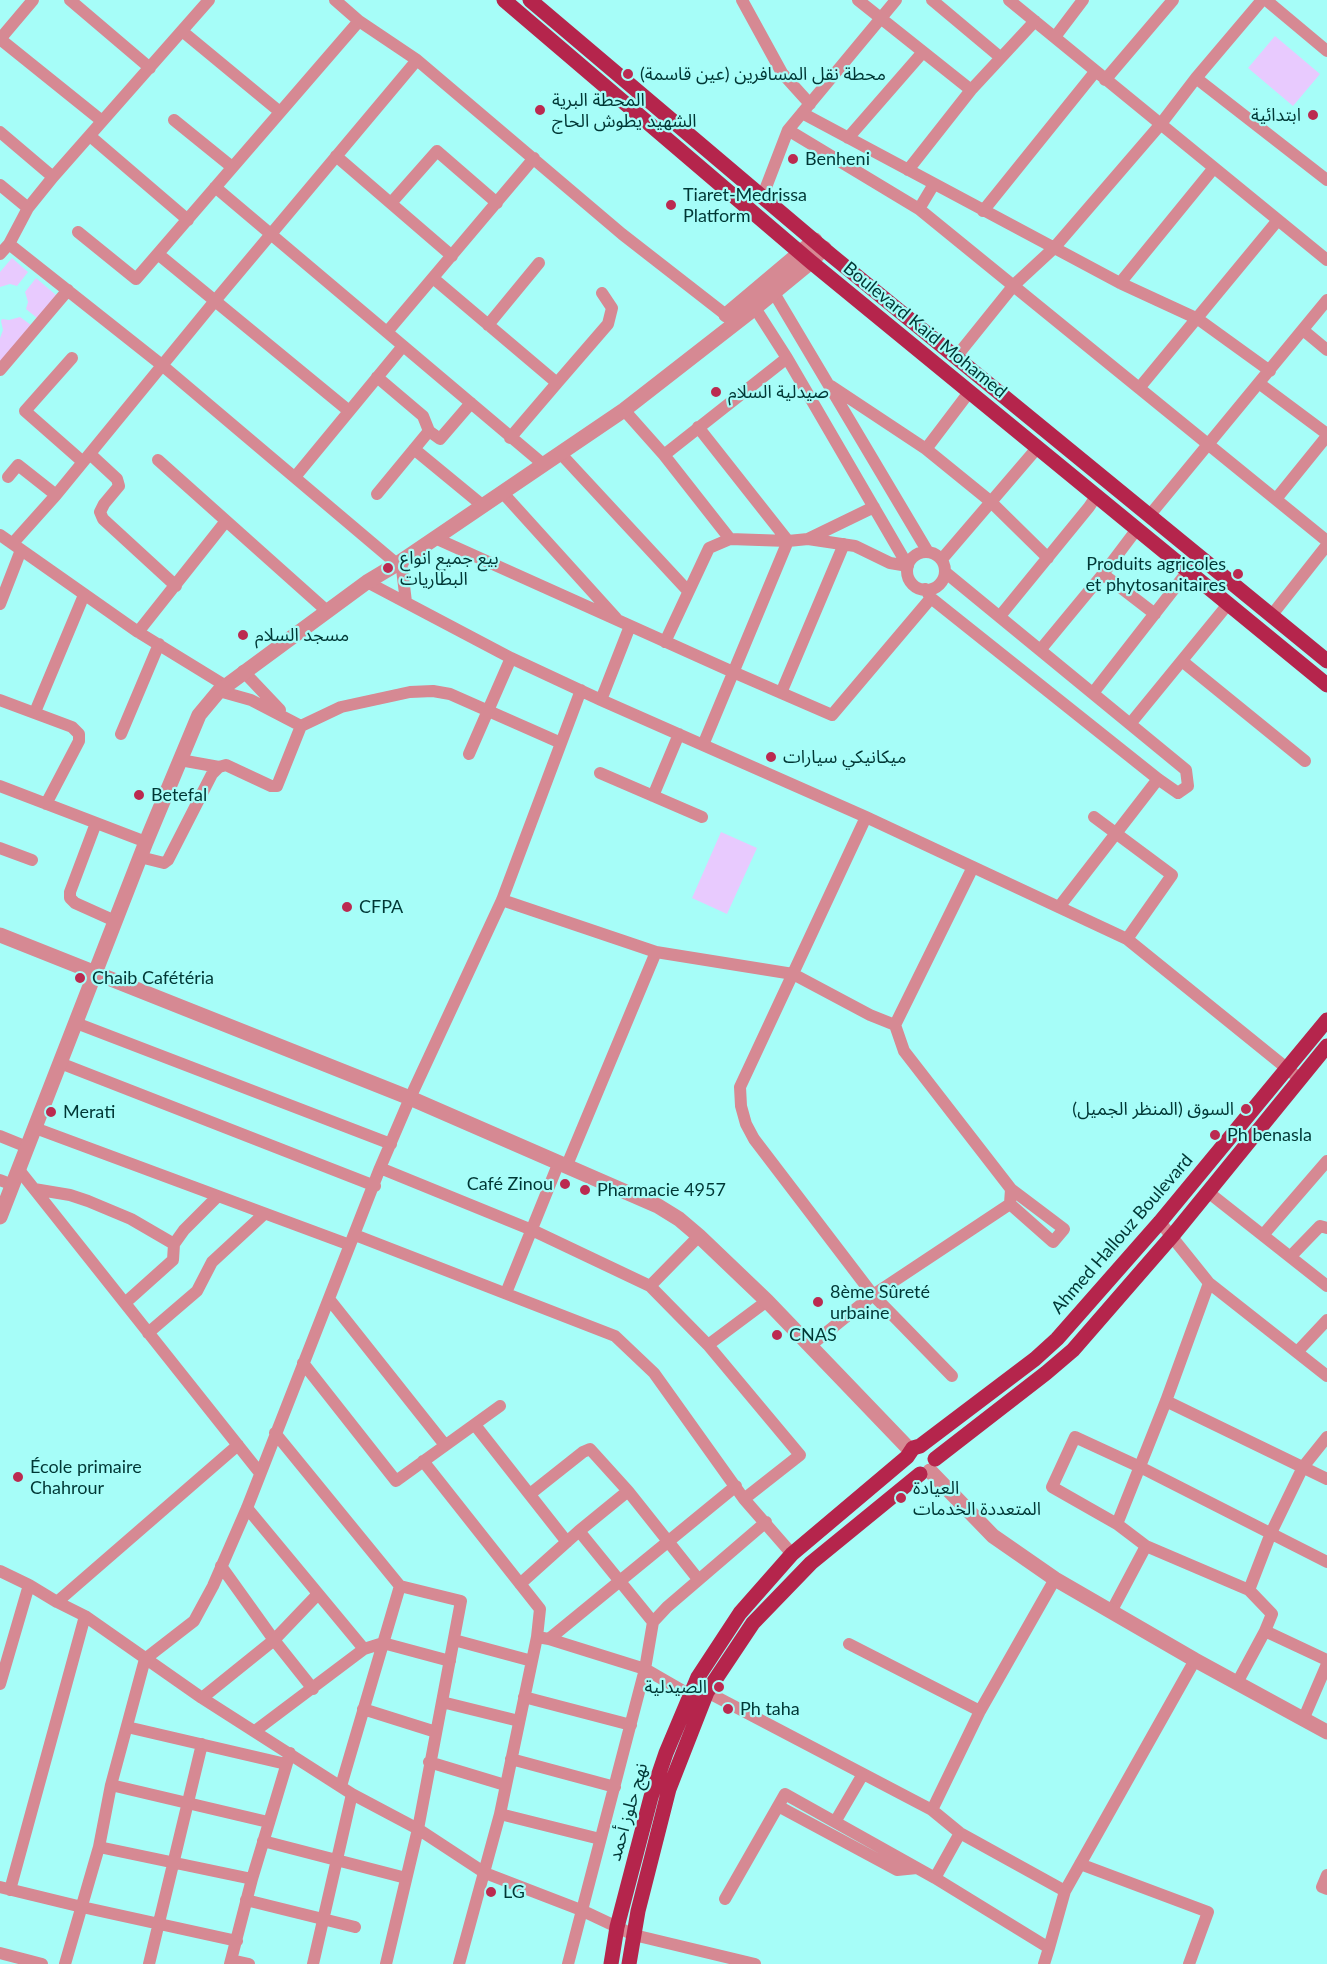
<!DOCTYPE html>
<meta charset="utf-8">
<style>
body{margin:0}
canvas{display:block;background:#a6fdf8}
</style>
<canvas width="1327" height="1964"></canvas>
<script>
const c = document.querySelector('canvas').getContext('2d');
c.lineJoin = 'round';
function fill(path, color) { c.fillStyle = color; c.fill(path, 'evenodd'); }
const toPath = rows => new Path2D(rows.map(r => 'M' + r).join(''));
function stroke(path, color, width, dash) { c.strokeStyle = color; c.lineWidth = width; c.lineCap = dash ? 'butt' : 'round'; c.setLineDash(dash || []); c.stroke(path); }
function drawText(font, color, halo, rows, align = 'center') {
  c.font = font + ' Lato,"Noto Sans Arabic",sans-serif'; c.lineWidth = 4.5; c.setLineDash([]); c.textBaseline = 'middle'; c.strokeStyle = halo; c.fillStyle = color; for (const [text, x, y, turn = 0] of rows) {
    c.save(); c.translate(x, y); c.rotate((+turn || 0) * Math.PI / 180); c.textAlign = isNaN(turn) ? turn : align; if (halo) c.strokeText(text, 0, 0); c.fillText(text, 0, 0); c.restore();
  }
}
fill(toPath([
 [1275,36,1320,74,1293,106,1248,68],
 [12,258,28,272,17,286,10,284,0,287,0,272],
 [36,278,56,295,37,318,26,309,28,302,25,292],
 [20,317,31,325,0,362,0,338,3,330,1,321,2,319,9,320],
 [721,832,757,848,727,914,692,898]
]), '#e8cafe');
stroke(toPath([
 [70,0,150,68],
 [335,0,359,21,417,60,622,234,726,315,732,322],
 [742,0,782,73,810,104],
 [858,0,971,90],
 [932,0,1000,57],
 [1009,0,1327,260],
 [1266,0,1327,51],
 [182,31,280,112],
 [1055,37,1083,0],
 [0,39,102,121],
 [0,39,33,0],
 [1196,78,1327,180],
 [1105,80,1173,0],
 [802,113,1120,283,1198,319,1270,371],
 [174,120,232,167],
 [788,130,919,209,1327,541],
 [0,132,53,177],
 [90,136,188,220],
 [848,138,923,52],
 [336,156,452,256],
 [908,170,971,90,1035,21],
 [0,185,28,208],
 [215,187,543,464],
 [763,195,788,130,896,0],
 [391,203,437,151,497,203],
 [919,209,934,184],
 [983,211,1095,72],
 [78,232,136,279,359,21],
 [9,244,163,366,397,564],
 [0,254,9,244,28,208,53,177,209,0],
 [158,254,349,411],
 [433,278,557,383,510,438],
 [1120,283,1213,169],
 [774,293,928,552],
 [755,308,787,358,908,566],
 [488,325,539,263],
 [1303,330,1327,350],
 [387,332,534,158],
 [956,357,1014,285,1054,248,1160,125,1196,78,1262,0],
 [72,358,25,411,83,462],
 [0,370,68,290],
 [377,377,423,416,429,431],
 [557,383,608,324,612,308,602,293],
 [1260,384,1327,434],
 [831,386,926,449,990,501,1048,558],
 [1140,387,1278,220],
 [624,410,664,455,730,539],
 [698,427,788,541,703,745],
 [414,449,482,505],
 [926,449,970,391],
 [560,453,688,591],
 [90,454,117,479,119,486,104,504,100,512,103,519,176,586],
 [664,455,787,358],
 [158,460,327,611],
 [8,477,18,465,56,495],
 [295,477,403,346],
 [502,492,616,618],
 [377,494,429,431,440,439,471,403],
 [1276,499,1327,436],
 [1149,516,1327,300],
 [0,535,138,632,226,686],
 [435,538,733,672,832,715,931,598],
 [808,539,874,507],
 [13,543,56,495,214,302,417,60],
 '907 571a19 19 0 1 1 38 0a19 19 0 1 1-38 0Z',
 [942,559,1038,447],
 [401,561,406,602],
 [1103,574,1155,614],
 [367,582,511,658,601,700,866,817,1127,939,1300,1079],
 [925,589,931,598,1158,779,1178,793,1188,786,1186,770,945,572],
 [0,604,21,550],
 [1000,616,1089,507,1097,495],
 [1271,616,1327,545],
 [138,632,226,521],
 [665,642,709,548,730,539,788,541,808,539,855,546,890,563,908,566],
 [1041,649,1103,574,1137,529],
 [1182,661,1305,761],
 [243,671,280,710],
 [219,691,251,700,301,726,341,707,410,692,433,691,450,694,561,743],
 [781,693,844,544],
 [1093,693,1188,571],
 [0,700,72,727,79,734,79,741,46,804],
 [601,700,630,626],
 [35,712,84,595],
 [1130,724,1229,603],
 [121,734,159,644],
 [469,754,511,658],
 [180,760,219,767],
 [600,773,702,817],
 [0,786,146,842],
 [653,796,679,734],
 [1094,817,1172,875,1127,939],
 [96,823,70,892,70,898,75,903,115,921],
 [0,848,32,860],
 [140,857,164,863,168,860,212,774,219,767,226,765,271,786,277,786,301,726],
 [502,900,656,952,793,974,870,1015,895,1025,904,1051,1011,1189,1064,1229,1053,1242,1010,1204,1011,1189],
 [1059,907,1158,779],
 [76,1023,391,1144],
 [895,1025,973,867],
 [60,1063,375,1186],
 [35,1128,350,1245],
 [0,1136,27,1147],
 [567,1165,656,952],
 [380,1168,532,1230,650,1286,708,1345,800,1455,744,1499],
 [19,1170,260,1473],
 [0,1180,13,1185],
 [34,1189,70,1195,88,1201,131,1219,174,1244],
 [1208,1192,1327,1286],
 [1160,1222,1209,1283,1327,1376],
 [355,1235,615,1336,654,1373,744,1499,792,1554],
 [1263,1235,1327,1161],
 [1290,1257,1320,1226,1327,1228],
 [650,1286,699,1236],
 [506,1293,559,1162],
 [329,1299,445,1445],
 [125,1303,173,1260,174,1244,184,1230,218,1196],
 [148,1333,197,1291,212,1262,264,1214],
 [708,1345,767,1301],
 [811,1345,873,1295,754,1139,746,1124,741,1106,740,1087,866,817],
 [1298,1351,1327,1320],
 [303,1363,396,1481,500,1406],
 [952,1376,873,1295,1010,1204],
 [1166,1401,1327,1479],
 [475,1425,567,1542],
 [275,1433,400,1586,341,1786],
 [423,1461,540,1609,537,1637,549,1639,645,1669,690,1695,707,1692,932,1810,960,1833,1065,1891],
 [530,1494,583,1452,590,1449,628,1491,698,1579],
 [247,1508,364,1649,383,1643,450,1661],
 [1117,1524,1166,1401,1209,1283],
 [579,1531,653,1622],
 [221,1566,274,1640,313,1689],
 [0,1571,29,1585,57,1602,85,1616,202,1698,352,1794,418,1829,485,1873,581,1910,634,1935,755,1964],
 [520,1584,579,1531,628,1491],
 [1249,1590,1271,1533,1303,1467,1327,1437],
 [57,1602,238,1445],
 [1111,1612,1146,1546],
 [1265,1631,1327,1660],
 [549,1639,736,1486],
 [454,1640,532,1661],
 [849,1644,980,1711],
 [1237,1683,1265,1631,1272,1614,1249,1590,1146,1546,1117,1524,1052,1487,1075,1437,1140,1467,1327,1562],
 [0,1684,29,1585],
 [524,1697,631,1725],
 [202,1698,274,1640,318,1594],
 [442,1702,519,1721],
 [363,1709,436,1732],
 [1303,1720,1327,1664],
 [127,1727,286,1764],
 [255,1731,364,1649],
 [511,1759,615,1787],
 [429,1762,505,1785],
 [111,1785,268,1822],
 [778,1806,897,1870,917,1868],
 [932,1810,980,1711,1055,1579],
 [500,1814,600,1839],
 [835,1822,863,1774],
 [263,1841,406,1878],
 [99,1847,252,1879],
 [1080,1864,1208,1912,1189,1964],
 [1327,1875,1322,1887,1327,1889],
 [935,1878,960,1833],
 [0,1887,82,1907,237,1941],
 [10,1890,85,1616],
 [725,1899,785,1794,935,1878,1049,1948,1065,1891,1195,1660],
 [246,1900,355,1927],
 [0,1953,42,1964],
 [231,1960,249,1964],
 [65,1964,99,1847,111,1785,145,1659,194,1621,213,1586,247,1508,380,1168,410,1098,502,900,581,690],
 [149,1964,202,1744],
 [230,1964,252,1879,290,1753],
 [313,1964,352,1794],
 [386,1964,418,1829,461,1601,400,1586],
 [459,1964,500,1814,537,1637],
 [568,1964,645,1669,653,1622,667,1607,766,1522],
 [1044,1964,1049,1948]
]), '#d68993', 12);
stroke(toPath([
 [726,315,815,240],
 [0,935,410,1098,658,1206,679,1219,699,1236,767,1301,911,1451],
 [0,1217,146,842,199,715,219,691,367,582,397,564,624,410,755,308,811,262,824,248],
 [930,1471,993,1536,1055,1579,1195,1660,1327,1732]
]), '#d68993', 15);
stroke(toPath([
 [504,0,811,262,1327,685],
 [530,0,831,255,1327,661],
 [935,1459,1046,1373,1073,1350,1173,1235,1327,1046],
 [611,1964,617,1927,651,1797,666,1753,698,1677,740,1613,792,1554,907,1457,913,1448,920,1446,1035,1359,1057,1339,1160,1222,1327,1020],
 [629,1964,638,1911,669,1789,707,1692,753,1623,811,1563,920,1474]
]), '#b5254c', 15);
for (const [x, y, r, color] of [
 [628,74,6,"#bb2a50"],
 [540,110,6,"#bb2a50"],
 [1313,115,6,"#bb2a50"],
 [793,159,6,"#bb2a50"],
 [671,205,6,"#bb2a50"],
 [716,392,6,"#bb2a50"],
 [388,568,6,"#bb2a50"],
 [1238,574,6,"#bb2a50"],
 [243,635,6,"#bb2a50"],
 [771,757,6,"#bb2a50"],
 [139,795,6,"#bb2a50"],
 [347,907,6,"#bb2a50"],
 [80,978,6,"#bb2a50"],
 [1246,1109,6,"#bb2a50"],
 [51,1112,6,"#bb2a50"],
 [1215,1135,6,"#bb2a50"],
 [565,1184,6,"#bb2a50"],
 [585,1190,6,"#bb2a50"],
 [818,1302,6,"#bb2a50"],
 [777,1335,6,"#bb2a50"],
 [18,1477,6,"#bb2a50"],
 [901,1498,6,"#bb2a50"],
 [719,1687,6,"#bb2a50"],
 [728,1709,6,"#bb2a50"],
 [491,1892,6,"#bb2a50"]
]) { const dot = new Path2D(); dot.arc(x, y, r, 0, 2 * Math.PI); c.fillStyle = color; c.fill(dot); stroke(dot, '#a6fdf8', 2); }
drawText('18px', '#003735', '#a6fdf8', [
 ["محطة نقل المسافرين (عين قاسمة)",640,74],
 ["المحطة البرية",552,100],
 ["الشهيد يطوش الحاج",552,121],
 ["ابتدائية",1301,115,"right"],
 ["Benheni",805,159],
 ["Tiaret-Medrissa",683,195],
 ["Platform",683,216],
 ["صيدلية السلام",728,392],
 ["بيع جميع انواع",400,558],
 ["البطاريات",400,579],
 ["Produits agricoles",1226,564,"right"],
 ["et phytosanitaires",1226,585,"right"],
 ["مسجد السلام",255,635],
 ["ميكانيكي سيارات",783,757],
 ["Betefal",151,795],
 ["CFPA",359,907],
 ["Chaib Cafétéria",92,978],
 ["السوق (المنظر الجميل)",1234,1109,"right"],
 ["Merati",63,1112],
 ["Ph benasla",1227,1135],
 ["Café Zinou",553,1184,"right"],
 ["Pharmacie 4957",597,1190],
 ["8ème Sûreté",830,1292],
 ["urbaine",830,1313],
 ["CNAS",789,1335],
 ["École primaire",30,1467],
 ["Chahrour",30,1488],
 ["العيادة",913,1488],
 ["المتعددة الخدمات",913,1509],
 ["الصيدلية",707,1687,"right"],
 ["Ph taha",740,1709],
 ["LG",503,1892]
], 'left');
drawText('18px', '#003735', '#a6fdf8', [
 ["Boulevard Kaid Mohamed",925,330,39],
 ["Ahmed Hallouz Boulevard",1122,1234,-49],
 ["نهج حلوز أحمد",628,1812,-74]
]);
</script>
